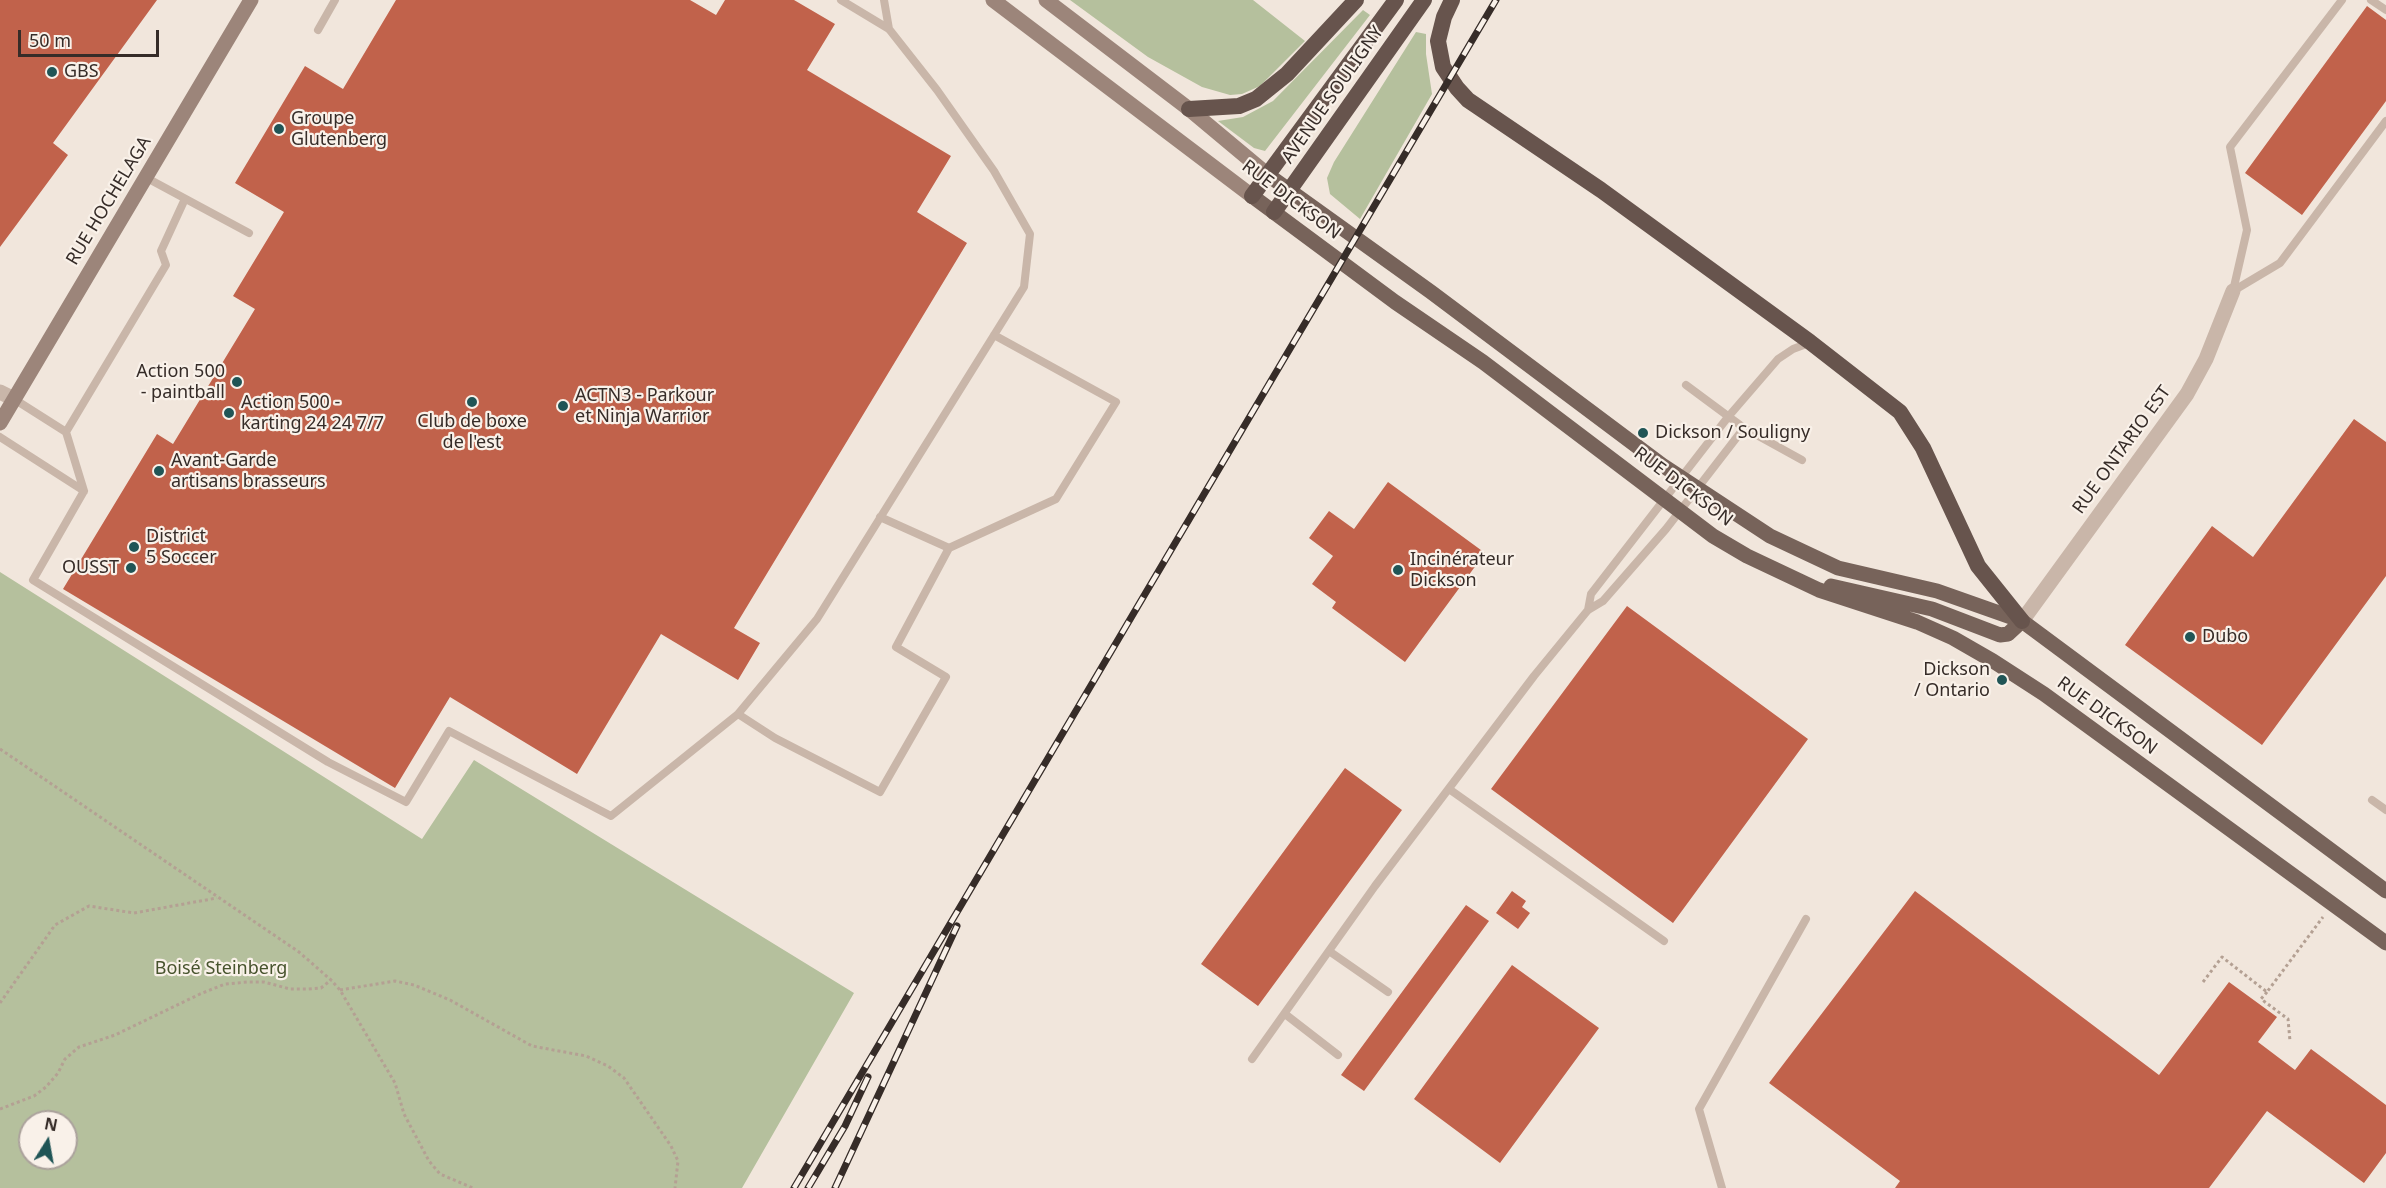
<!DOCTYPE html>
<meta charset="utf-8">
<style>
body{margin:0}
#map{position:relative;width:2386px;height:1188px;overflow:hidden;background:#f1e6dc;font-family:"Noto Sans",sans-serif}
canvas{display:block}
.north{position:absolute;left:18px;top:1110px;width:60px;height:60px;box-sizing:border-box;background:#f9f1e9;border:2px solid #aba29c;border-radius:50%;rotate:11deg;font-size:16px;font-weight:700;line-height:24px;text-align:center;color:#362c28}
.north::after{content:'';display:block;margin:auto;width:21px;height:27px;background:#205556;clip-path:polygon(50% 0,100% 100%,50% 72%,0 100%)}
.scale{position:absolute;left:18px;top:30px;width:141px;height:27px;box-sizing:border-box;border:3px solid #362c28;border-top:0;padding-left:8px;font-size:18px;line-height:21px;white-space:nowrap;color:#362c28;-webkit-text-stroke:4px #f9f1e9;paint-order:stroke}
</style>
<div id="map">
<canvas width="2386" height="1188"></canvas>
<div class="north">N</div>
<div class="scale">50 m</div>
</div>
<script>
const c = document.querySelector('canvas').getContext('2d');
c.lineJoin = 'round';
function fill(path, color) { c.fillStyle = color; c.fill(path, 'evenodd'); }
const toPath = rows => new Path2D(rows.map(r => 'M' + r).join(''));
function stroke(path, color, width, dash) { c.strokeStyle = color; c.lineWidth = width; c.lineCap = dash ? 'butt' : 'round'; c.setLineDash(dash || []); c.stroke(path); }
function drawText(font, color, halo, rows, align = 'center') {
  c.font = font + ' "Noto Sans",sans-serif'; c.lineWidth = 4.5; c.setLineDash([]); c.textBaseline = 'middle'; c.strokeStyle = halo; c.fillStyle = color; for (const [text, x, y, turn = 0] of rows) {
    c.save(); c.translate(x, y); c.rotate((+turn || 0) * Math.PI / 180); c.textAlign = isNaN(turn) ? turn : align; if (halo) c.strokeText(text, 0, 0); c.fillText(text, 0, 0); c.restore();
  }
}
fill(toPath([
 [1070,0,1253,0,1305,41,1260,86,1242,94,1230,95,1202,87,1148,57],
 [1363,10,1370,15,1265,151,1254,148,1218,121,1243,117,1273,101],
 [1416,32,1426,34,1426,54,1432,94,1360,219,1330,194,1327,178,1334,162],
 [0,572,422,839,474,760,854,993,742,1188,0,1188],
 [30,1122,66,1122,66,1158,30,1158]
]), '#b5c09d');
fill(toPath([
 [0,0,157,0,53,143,68,155,0,247],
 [396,0,690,0,716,15,725,0,794,0,835,24,807,70,951,156,917,212,967,243,734,628,760,643,738,680,661,634,577,774,450,697,395,788,63,589,157,434,173,444,255,309,233,296,284,212,235,183,305,66,343,89],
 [2367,6,2386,20,2386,101,2302,215,2245,173],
 [2354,419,2386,442,2386,576,2262,745,2125,645,2212,526,2253,557],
 [1388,482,1485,553,1405,662,1332,608,1336,602,1312,584,1333,556,1309,538,1329,511,1354,529],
 [1627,606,1808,739,1673,923,1491,789],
 [1345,768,1402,810,1258,1006,1201,964],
 [1512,891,1526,901,1522,907,1530,913,1518,929,1496,913],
 [1915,891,2159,1075,2229,982,2277,1017,2258,1042,2295,1070,2311,1049,2386,1105,2386,1153,2364,1183,2267,1111,2209,1188,1895,1188,1900,1181,1769,1083],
 [1466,905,1489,921,1364,1091,1341,1075],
 [1512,965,1599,1028,1500,1163,1414,1099]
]), '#c1624b');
stroke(toPath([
 [0,749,299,952,331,980,340,990,395,1083,404,1114,429,1161,440,1174,473,1188],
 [2203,982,2222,957,2267,992,2323,917],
 [340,990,395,981,414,985,450,1000,532,1046,586,1056,608,1066,624,1078,671,1146,678,1161,675,1188],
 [2267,992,2261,999,2288,1019,2290,1041],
 [0,1003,55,925,89,906,134,913,217,898],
 [0,1109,34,1096,46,1087,58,1073,65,1059,79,1047,115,1035,200,994,225,984,248,982,264,982,290,989,308,989,321,988,331,980]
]), '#b4a093', 3, [3, 3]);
stroke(toPath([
 [884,0,889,29],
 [2371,0,2386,10],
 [318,30,335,0],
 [145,177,249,233],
 [2233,291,2247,230,2230,147,2342,0],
 [2233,291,2280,263,2386,121],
 [1686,385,1744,428,1802,460],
 [14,399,66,432,166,265,161,251,184,201],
 [66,432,84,491],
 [0,437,84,491,33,580,328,762,406,802,449,731,611,816,738,714,817,619,1024,287,1030,234,994,171,937,90,889,29,841,0],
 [880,517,949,548],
 [1588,610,1591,594,1728,417,1778,359,1793,349,1809,343],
 [738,714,775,738,880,792,946,677,896,647,949,548,1056,499,1116,402,994,335],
 [1449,789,1664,941],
 [2372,800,2386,810],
 [1329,951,1388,992],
 [1285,1014,1338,1055],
 [1252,1059,1375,886,1534,676,1588,610,1603,601,1666,529,1744,428],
 [1722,1188,1699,1109,1806,919]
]), '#c9b6a9', 8);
stroke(toPath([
 [2022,621,2187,394,2206,359,2233,291]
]), '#c9b6a9', 15);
stroke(toPath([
 [0,392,14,399]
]), '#c9b6a9', 15);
stroke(toPath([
 [993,0,1252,196],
 [1046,0,1189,109,1268,175],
 [0,423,251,0]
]), '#9c857a', 15);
stroke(toPath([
 [1268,175,1431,292,1662,465,1770,536,1838,568,1937,591,2022,621,2386,891],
 [1252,196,1395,302,1483,362,1713,536,1747,556,1819,590,1917,622,1953,638,1993,661,2044,694,2386,943],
 [1831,586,1932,609,2000,635,2008,634,2022,621]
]), '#77635a', 15);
stroke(toPath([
 [1452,0,1444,17,1438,41,1443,67,1457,88,1468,100,1601,190,1810,342,1900,412,1923,448,1978,566,2022,621],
 [1189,109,1239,106,1256,99,1287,74,1356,0],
 [1252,196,1396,0],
 [1274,212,1424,0]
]), '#67544d', 16);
const rail = toPath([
 [794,1188,1496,0],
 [808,1188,845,1126,868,1077],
 [835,1188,957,926]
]);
stroke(rail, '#362c28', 7);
stroke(rail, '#f9f1e9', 4.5, [14]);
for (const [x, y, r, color] of [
 [52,72,6,"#205556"],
 [279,129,6,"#205556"],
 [237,382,6,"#205556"],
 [472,402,6,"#205556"],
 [563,406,6,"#205556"],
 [229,413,6,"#205556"],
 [1643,433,6,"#205556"],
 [159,471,6,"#205556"],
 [134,547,6,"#205556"],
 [131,568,6,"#205556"],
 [1398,570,6,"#205556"],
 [2190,637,6,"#205556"],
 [2002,680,6,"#205556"]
]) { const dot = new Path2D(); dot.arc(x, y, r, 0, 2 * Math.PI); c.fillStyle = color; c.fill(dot); stroke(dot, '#f9f1e9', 2); }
drawText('18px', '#362c28', '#f9f1e9', [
 ["GBS",64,72],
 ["Groupe",291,119],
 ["Glutenberg",291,140],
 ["Action 500",225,372,"right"],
 ["- paintball",225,393,"right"],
 ["ACTN3 - Parkour",575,396],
 ["et Ninja Warrior",575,417],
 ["Action 500 -",241,403],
 ["karting 24 24 7/7",241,424],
 ["Club de boxe",472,422,"center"],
 ["de l'est",472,443,"center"],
 ["Dickson / Souligny",1655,433],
 ["Avant-Garde",171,461],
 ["artisans brasseurs",171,482],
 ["District",146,537],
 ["5 Soccer",146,558],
 ["Incinérateur",1410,560],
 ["Dickson",1410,581],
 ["OUSST",119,568,"right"],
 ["Dubo",2202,637],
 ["Dickson",1990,670,"right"],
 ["/ Ontario",1990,691,"right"]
], 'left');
drawText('18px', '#362c28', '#f9f1e9', [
 ["AVENUE SOULIGNY",1333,95,-55],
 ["RUE DICKSON",1291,200,37],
 ["RUE HOCHELAGA",109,201,-59],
 ["RUE ONTARIO EST",2122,450,-54],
 ["RUE DICKSON",1683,487,37],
 ["RUE DICKSON",2107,716,36]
]);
drawText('18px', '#47532d', '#f9f1e9', [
 ["Boisé Steinberg",221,969]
]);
</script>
